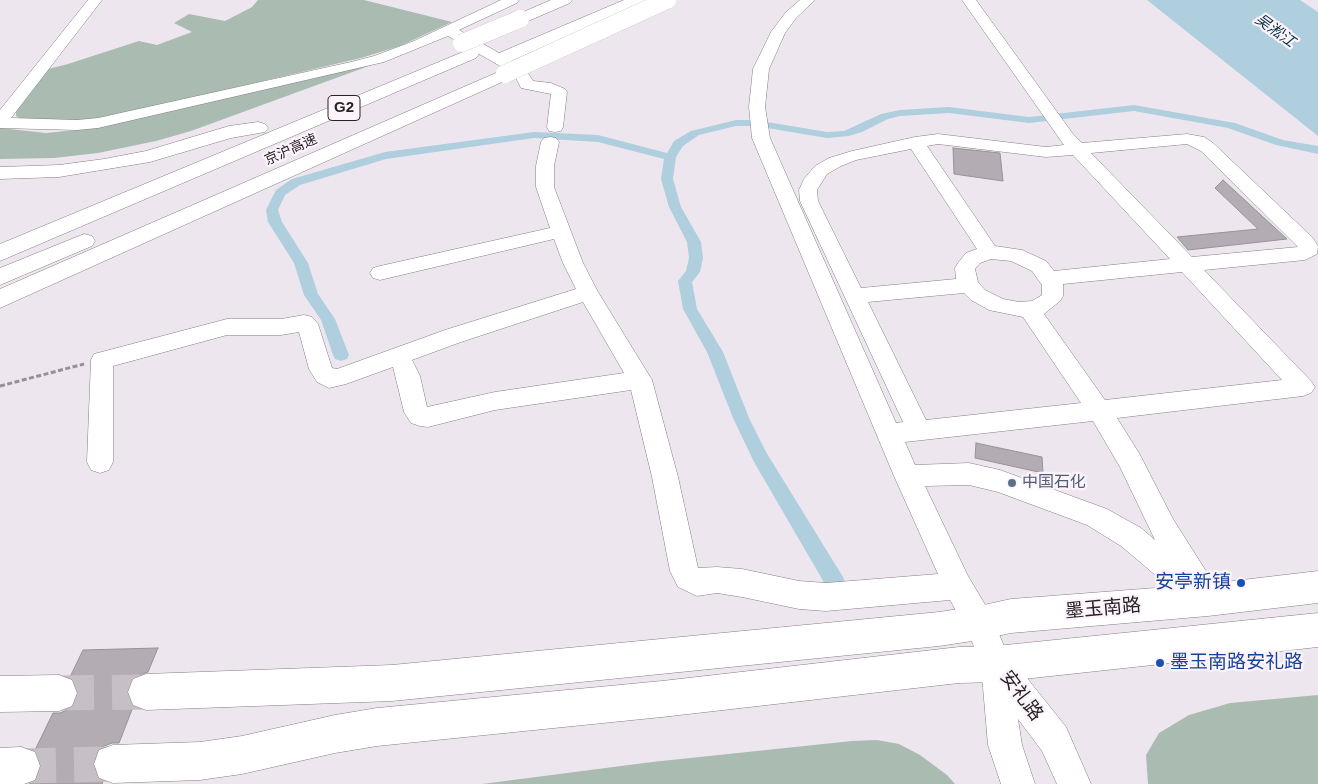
<!DOCTYPE html>
<meta charset="utf-8">
<style>
body{margin:0}
canvas{display:block;background:#eee6ee}
</style>
<canvas width="1318" height="784"></canvas>
<script>
const c = document.querySelector('canvas').getContext('2d');
c.lineJoin = 'round';
function fill(path, color) { c.fillStyle = color; c.fill(path, 'evenodd'); }
const toPath = rows => new Path2D(rows.map(r => 'M' + r).join(''));
function stroke(path, color, width, dash) { c.strokeStyle = color; c.lineWidth = width; c.lineCap = dash ? 'butt' : 'round'; c.setLineDash(dash || []); c.stroke(path); }
function drawText(font, color, halo, rows, align = 'center') {
  c.font = font + ' Arial,"Noto Sans SC",sans-serif'; c.lineWidth = 4.5; c.setLineDash([]); c.textBaseline = 'middle'; c.strokeStyle = halo; c.fillStyle = color; for (const [text, x, y, turn = 0] of rows) {
    c.save(); c.translate(x, y); c.rotate((+turn || 0) * Math.PI / 180); c.textAlign = isNaN(turn) ? turn : align; if (halo) c.strokeText(text, 0, 0); c.fillText(text, 0, 0); c.restore();
  }
}
fill(toPath([
 [258,0,364,0,452,22,400,46,361,58,106,118,89,121,21,119,16,116,16,108,48,69,68,64,139,41,157,45,192,32,174,23,189,14,225,21,252,7],
 [377,63,191,131,156,141,98,153,54,158,0,159,0,128,46,133,87,129],
 [1318,695,1318,784,1148,784,1146,755,1159,733,1189,715,1230,703],
 [877,740,899,744,920,755,947,775,955,784,482,784,652,762,852,741]
]), '#aabcb2');
fill(toPath([
 [1147,0,1300,0,1318,12,1318,136]
]), '#afcfde');
fill(toPath([
 [1134,105,1235,123,1283,140,1318,146,1318,154,1276,145,1228,128,1134,111,1029,123,949,113,900,116,888,119,862,132,849,136,827,138,755,126,736,126,699,135,683,146,676,157,673,179,681,207,701,242,703,258,700,272,692,282,697,309,723,352,749,418,766,452,843,577,846,584,843,591,836,593,829,591,754,462,733,418,707,352,683,309,678,281,686,271,689,258,687,242,669,207,661,179,664,159,598,142,534,138,386,159,300,185,285,195,278,210,282,222,308,263,318,294,335,319,349,355,347,359,341,361,335,359,333,355,321,320,304,295,294,263,268,222,266,210,276,190,292,179,385,152,534,132,598,135,667,153,674,141,691,131,736,120,755,120,827,132,844,131,881,114,900,110,949,107,1029,117,1134,105]
]), '#afcfde');
const building = toPath([
 [953,148,1000,153,1003,181,954,174,953,148],
 [1223,180,1287,239,1188,250,1177,237,1258,229,1215,188,1223,180],
 [976,443,1042,457,1043,473,975,458,976,443],
 [158,648,148,672,131,678,126,693,133,707,119,743,112,743,97,749,92,765,97,779,103,781,102,784,29,784,37,781,42,767,35,750,53,713,60,713,74,707,79,692,74,679,70,677,83,650,158,648]
]);
fill(building, '#b4acb3');
stroke(building, '#989197', 1);
stroke(toPath([
 [59,693,146,692],
 [21,766,113,764]
]), '#c6bfc6', 35, [35, 18]);
const minor = toPath([
 [88,0,102,0,11,118,77,120,98,118,351,62,374,56,414,41,501,0,519,0,517,3,459,30,525,68,533,81,551,83,565,89,567,92,563,127,561,131,555,132,549,131,547,127,551,94,521,88,514,74,448,36,384,62,98,128,77,130,0,128,0,110,88,0],
 [800,0,815,0,796,18,785,33,769,69,765,107,770,138,896,423,903,422,800,201,799,190,804,179,815,166,829,158,852,151,915,137,938,134,1046,147,1064,145,962,0,976,0,1073,134,1082,143,1187,134,1204,137,1213,143,1313,238,1318,246,1317,254,1305,260,1204,270,1311,381,1315,387,1311,393,1303,396,1117,418,1139,453,1173,519,1218,590,1223,600,1218,610,1208,614,1198,610,1194,603,1185,600,1121,546,1087,525,998,492,969,485,925,486,968,576,990,613,1007,653,1066,727,1091,784,1057,784,1042,751,1018,719,1022,745,1035,784,1001,784,988,745,981,664,968,632,950,600,826,611,799,609,742,597,717,593,697,596,678,587,670,571,652,477,631,390,495,410,428,427,420,426,411,423,404,412,393,367,346,384,329,388,317,382,309,369,299,332,281,335,227,335,113,366,113,462,109,470,100,473,91,470,87,462,91,360,94,354,227,319,281,319,304,315,312,317,318,324,332,368,337,369,445,330,576,289,563,263,554,239,380,280,373,278,370,273,373,268,380,266,550,228,536,187,536,166,541,142,544,138,550,137,556,138,559,142,554,166,554,187,583,263,598,292,652,380,678,477,698,568,717,567,742,569,799,581,826,583,938,574,894,476,752,138,749,107,753,69,771,32,786,12,800,0],
 [938,144,1046,157,1073,155,1170,259,1054,271,1046,261,1022,250,995,246,927,146,938,144],
 [1187,144,1201,151,1298,247,1192,257,1091,153,1187,144],
 [911,149,977,249,966,253,958,263,955,268,956,279,861,288,818,201,817,190,827,174,841,166,856,160,911,149],
 [991,259,1011,261,1032,271,1042,285,1042,295,1032,301,1019,302,1003,299,985,290,978,282,975,269,980,263,991,259],
 [1182,272,1282,380,1105,400,1044,314,1060,301,1063,296,1063,284,1182,272],
 [964,293,971,300,989,310,1023,317,1081,403,926,420,868,302,964,293],
 [583,302,624,373,495,392,427,407,420,376,412,360,461,342,583,302],
 [1093,421,1120,467,1155,540,1141,528,1107,509,1000,470,969,463,915,465,905,442,1093,421]
]);
const major = toPath([
 [1318,571,1318,603,1208,616,1011,633,979,640,967,635,962,623,967,611,979,606,1011,599,1208,584,1318,571],
 [1318,613,1318,647,996,682,983,677,978,664,983,651,996,646,1318,613]
]);
const highway = toPath([
 [551,0,572,0,570,3,526,22,514,22,512,19,514,16,551,0],
 [624,0,645,0,643,3,511,61,505,62,499,61,496,57,499,53,624,0],
 [470,49,476,50,479,54,476,58,0,261,0,244,470,49],
 [505,69,511,70,514,74,511,78,0,308,0,289,505,69],
 [258,122,265,124,268,128,265,132,231,138,150,162,59,177,0,179,0,167,59,165,104,159,146,151,229,126,258,122],
 [84,234,92,236,95,241,92,246,0,285,0,268,84,234],
 [979,606,991,611,996,623,991,635,979,640,939,646,392,701,146,710,133,705,128,692,133,679,146,674,392,665,939,612,979,606],
 [996,646,1009,651,1014,664,1009,677,996,682,959,683,662,717,377,746,335,753,242,774,200,780,113,783,99,778,94,764,99,750,113,745,200,742,242,736,335,715,377,708,662,681,959,647,996,646],
 [59,675,72,680,77,693,72,706,59,711,0,712,0,676,59,675],
 [21,747,35,752,40,766,35,780,24,784,0,784,0,748,21,747]
]);
stroke(minor, '#857e84', 1);
stroke(major, '#857e84', 1);
stroke(highway, '#857e84', 1);
stroke(toPath([
 [0,386,84,364]
]), '#969095', 3, [5, 2.5]);
fill(minor, '#fff');
fill(major, '#fff');
fill(highway, '#fff');
const highwayBridge = toPath([
 [462,43,520,19],
 [505,74,667,0]
]);
stroke(highwayBridge, '#857e84', 18, []);
stroke(highwayBridge, '#fff', 18);
for (const [x, y, r, color] of [
 [1012,483,5,"#5c6f8a"],
 [1241,583,5,"#1a4fb4"],
 [1160,663,5,"#1a4fb4"]
]) { const dot = new Path2D(); dot.arc(x, y, r, 0, 2 * Math.PI); c.fillStyle = color; c.fill(dot); stroke(dot, '#fcf3fb', 2); }
drawText('14px', '#262325', '#fcf3fb', [
 ["京沪高速",291,150,-24]
]);
drawText('italic 15px', '#002f40', '#fcf3fb', [
 ["吴淞江",1275,31,36]
]);
for (const [x, y, w] of [
 [344,108,32]
]) { const box = new Path2D(); box.roundRect(x - w / 2, y - 12.5, w, 25, 4); c.fillStyle = '#fcf3fb'; c.fill(box); stroke(box, '#262325', 1); }
drawText('bold 15px', '#262325', null, [
 ["G2",344,108]
]);
drawText('16px', '#4e5e75', '#fcf3fb', [
 ["中国石化",1022,483]
], 'left');
drawText('19px', '#164399', '#fcf3fb', [
 ["安亭新镇",1231,583],
 ["墨玉南路安礼路",1170,663,"left"]
], 'right');
drawText('19px', '#262325', '#fcf3fb', [
 ["墨玉南路",1103,609,-5],
 ["安礼路",1021,696,53]
]);
</script>
